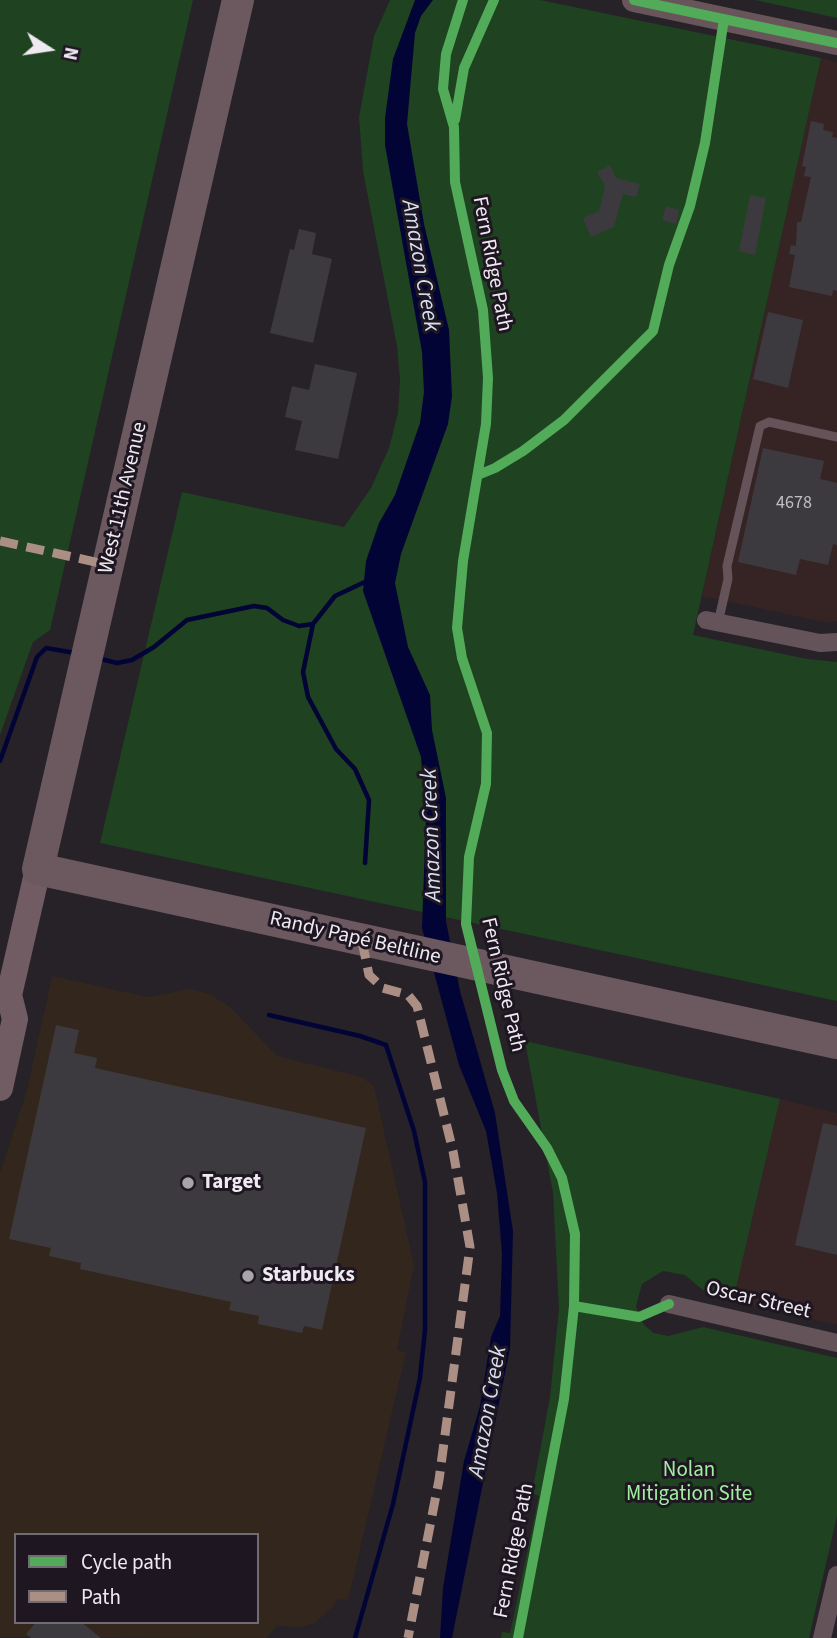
<!DOCTYPE html>
<meta charset="utf-8">
<style>
body{margin:0}
#map{position:relative;width:837px;height:1638px;overflow:hidden;background:#262228;font-family:"Source Sans 3",sans-serif}
canvas{display:block}
.legend{position:absolute;left:14px;top:1533px;width:245px;height:91px;box-sizing:border-box;background:#1e1621;border:2px solid #726b74;margin:0;padding:9px 12px;list-style:none;font-size:21px;color:#efeaf1}
.legend li{display:flex;align-items:center;gap:14px;height:35px}
.legend b{width:35px;border:2px solid #726b74}
.north{position:absolute;left:14px;top:14px;width:70px;height:70px;-webkit-text-stroke:5px #1e1621;paint-order:stroke;rotate:102deg;font-size:19px;font-weight:700;line-height:28px;text-align:center;color:#efeaf1}
.north::after{content:'';display:block;margin:auto;width:24px;height:32px;background:#efeaf1;clip-path:polygon(50% 0,100% 100%,50% 72%,0 100%)}
</style>
<div id="map">
<canvas width="837" height="1638"></canvas>
<ul class="legend">
<li><b style="height:9px;background:#51ab58"></b>Cycle path</li>
<li><b style="height:9px;background:#ac8f84"></b>Path</li>
</ul>
<div class="north">N</div>
</div>
<script>
const c = document.querySelector('canvas').getContext('2d');
c.lineJoin = 'round';
function fill(path, color) { c.fillStyle = color; c.fill(path, 'evenodd'); }
const toPath = rows => new Path2D(rows.map(r => 'M' + r).join(''));
function stroke(path, color, width, dash) { c.strokeStyle = color; c.lineWidth = width; c.lineCap = dash ? 'butt' : 'round'; c.setLineDash(dash || []); c.stroke(path); }
function drawText(font, color, halo, rows, align = 'center') {
  c.font = font + ' "Source Sans 3",sans-serif'; c.lineWidth = 6; c.setLineDash([]); c.textBaseline = 'middle'; c.strokeStyle = halo; c.fillStyle = color; for (const [text, x, y, turn = 0] of rows) {
    c.save(); c.translate(x, y); c.rotate((+turn || 0) * Math.PI / 180); c.textAlign = isNaN(turn) ? turn : align; if (halo) c.strokeText(text, 0, 0); c.fillText(text, 0, 0); c.restore();
  }
}
fill(toPath([
 [52,976,148,997,190,989,209,994,229,1006,277,1056,362,1077,374,1086,414,1265,397,1350,406,1352,348,1601,337,1599,333,1607,315,1623,302,1627,277,1626,266,1638,0,1637,0,1173,27,1090],
 [16,1535,257,1535,257,1622,16,1622]
]), '#33261c');
fill(toPath([
 [821,58,837,62,837,621,829,623,702,596],
 [780,1099,837,1113,837,1325,733,1301]
]), '#362425');
fill(toPath([
 [0,0,193,0,50,630,33,642,0,735],
 [390,0,540,0,821,58,693,635,807,659,837,662,837,1001,100,843,182,492,344,527,371,488,389,448,398,413,400,380,397,346,363,171,359,117,374,36],
 [755,0,837,0,837,18],
 [525,1041,780,1099,733,1301,710,1296,685,1275,663,1271,642,1284,636,1306,644,1325,654,1333,668,1336,703,1327,837,1358,837,1516,809,1638,501,1638,502,1632,510,1633,539,1496,532,1493,550,1397,559,1309,553,1193]
]), '#1f4220');
fill(toPath([
 [415,0,433,0,421,16,415,33,407,124,424,224,449,330,452,396,448,424,401,554,395,583,408,647,430,695,432,730,446,798,446,921,460,991,495,1113,513,1231,510,1348,452,1638,440,1638,443,1588,464,1461,480,1406,491,1337,500,1316,502,1254,497,1193,486,1131,459,1065,422,928,426,818,421,757,363,591,366,561,379,523,395,495,420,423,424,392,422,352,385,145,385,118,393,59]
]), '#030436');
stroke(toPath([
 [313,624,303,672,308,697,336,749,355,769,369,800,365,863],
 [97,658,117,663,132,660,154,647,187,620,254,606,267,608,283,620,299,626,313,624,335,596,369,580],
 [0,761,37,657,46,648,75,653],
 [269,1015,360,1036,386,1045,414,1131,425,1182,425,1330,420,1378,393,1504,355,1638]
]), '#030436', 4.5);
fill(toPath([
 [811,121,824,124,823,130,833,132,832,137,837,138,837,291,833,290,832,296,789,287,795,255,789,254,791,245,796,246,797,222,801,222,811,177,804,176,806,167,802,166],
 [610,165,616,178,640,184,636,197,623,194,614,227,591,237,583,218,599,211,605,186,597,172],
 [750,195,766,198,755,255,739,251],
 [666,206,679,210,676,224,662,220],
 [299,229,316,233,312,254,332,259,313,343,270,333,290,249,294,250],
 [768,312,803,320,788,388,753,379],
 [315,364,357,373,338,459,295,450,302,421,285,417,292,386,309,390],
 [763,448,824,461,820,479,837,483,837,545,833,544,828,565,800,559,796,575,738,562],
 [56,1025,79,1030,74,1053,97,1058,95,1068,366,1128,322,1330,304,1326,302,1333,258,1324,259,1316,229,1310,231,1302,80,1269,81,1263,49,1256,51,1248,9,1239],
 [823,1123,837,1126,837,1255,795,1245],
 [36,1622,81,1622,101,1638,31,1638,26,1634]
]), '#3d3a3f');
stroke(toPath([
 [690,206,705,143,723,22],
 [718,623,728,579,727,566,760,426,769,422,837,437]
]), '#645358', 9);
stroke(toPath([
 [706,620,820,643,837,642],
 [669,1304,837,1343],
 [822,1638,837,1575]
]), '#645358', 18);
stroke(toPath([
 [634,0,837,43]
]), '#67555a', 24);
stroke(toPath([
 [0,1088,15,1019,9,995,38,869]
]), '#705c62', 26);
stroke(toPath([
 [238,0,38,869,837,1043]
]), '#6b595f', 32);
stroke(toPath([
 [0,541,109,565],
 [362,941,369,975,383,988,408,995,417,1006,453,1151,470,1247,439,1480,408,1638]
]), '#ac8f84', 9, [18, 9]);
stroke(toPath([
 [463,0,446,54,443,89,454,127,455,182,483,310,488,378,486,424,463,561,457,628,462,658,487,733,486,784,469,857,466,924,502,1070,514,1101,547,1148,562,1178,575,1234,574,1306,564,1399,518,1638],
 [634,0,837,43],
 [455,120,464,68,494,0],
 [478,475,495,468,523,451,564,420,653,331,669,265,690,206,705,143,724,19],
 [574,1306,639,1317,669,1304]
]), '#51ab58', 10);
for (const [x, y, r, color] of [
 [188,1183,7,"#a9a4ab"],
 [248,1276,7,"#a9a4ab"]
]) { const dot = new Path2D(); dot.arc(x, y, r, 0, 2 * Math.PI); c.fillStyle = color; c.fill(dot); stroke(dot, '#1e1621', 2.5); }
drawText('18px', '#c2bec4', null, [
 ["4678",794,504]
]);
drawText('21px', '#efeaf1', '#1e1621', [
 ["Fern Ridge Path",491,264,79],
 ["West 11th Avenue",124,498,-77],
 ["Randy Papé Beltline",355,939,13],
 ["Fern Ridge Path",502,985,77],
 ["Oscar Street",758,1301,13],
 ["Fern Ridge Path",515,1551,-79]
]);
drawText('bold 21px', '#efeaf1', '#1e1621', [
 ["Target",202,1183],
 ["Starbucks",262,1276]
], 'left');
drawText('21px', '#a0ef9f', '#1e1621', [
 ["Nolan",689,1471],
 ["Mitigation Site",689,1495]
]);
drawText('italic 23px', '#d5def0', '#1e1621', [
 ["Amazon Creek",419,266,80],
 ["Amazon Creek",433,835,-92],
 ["Amazon Creek",489,1412,-80]
]);
</script>
